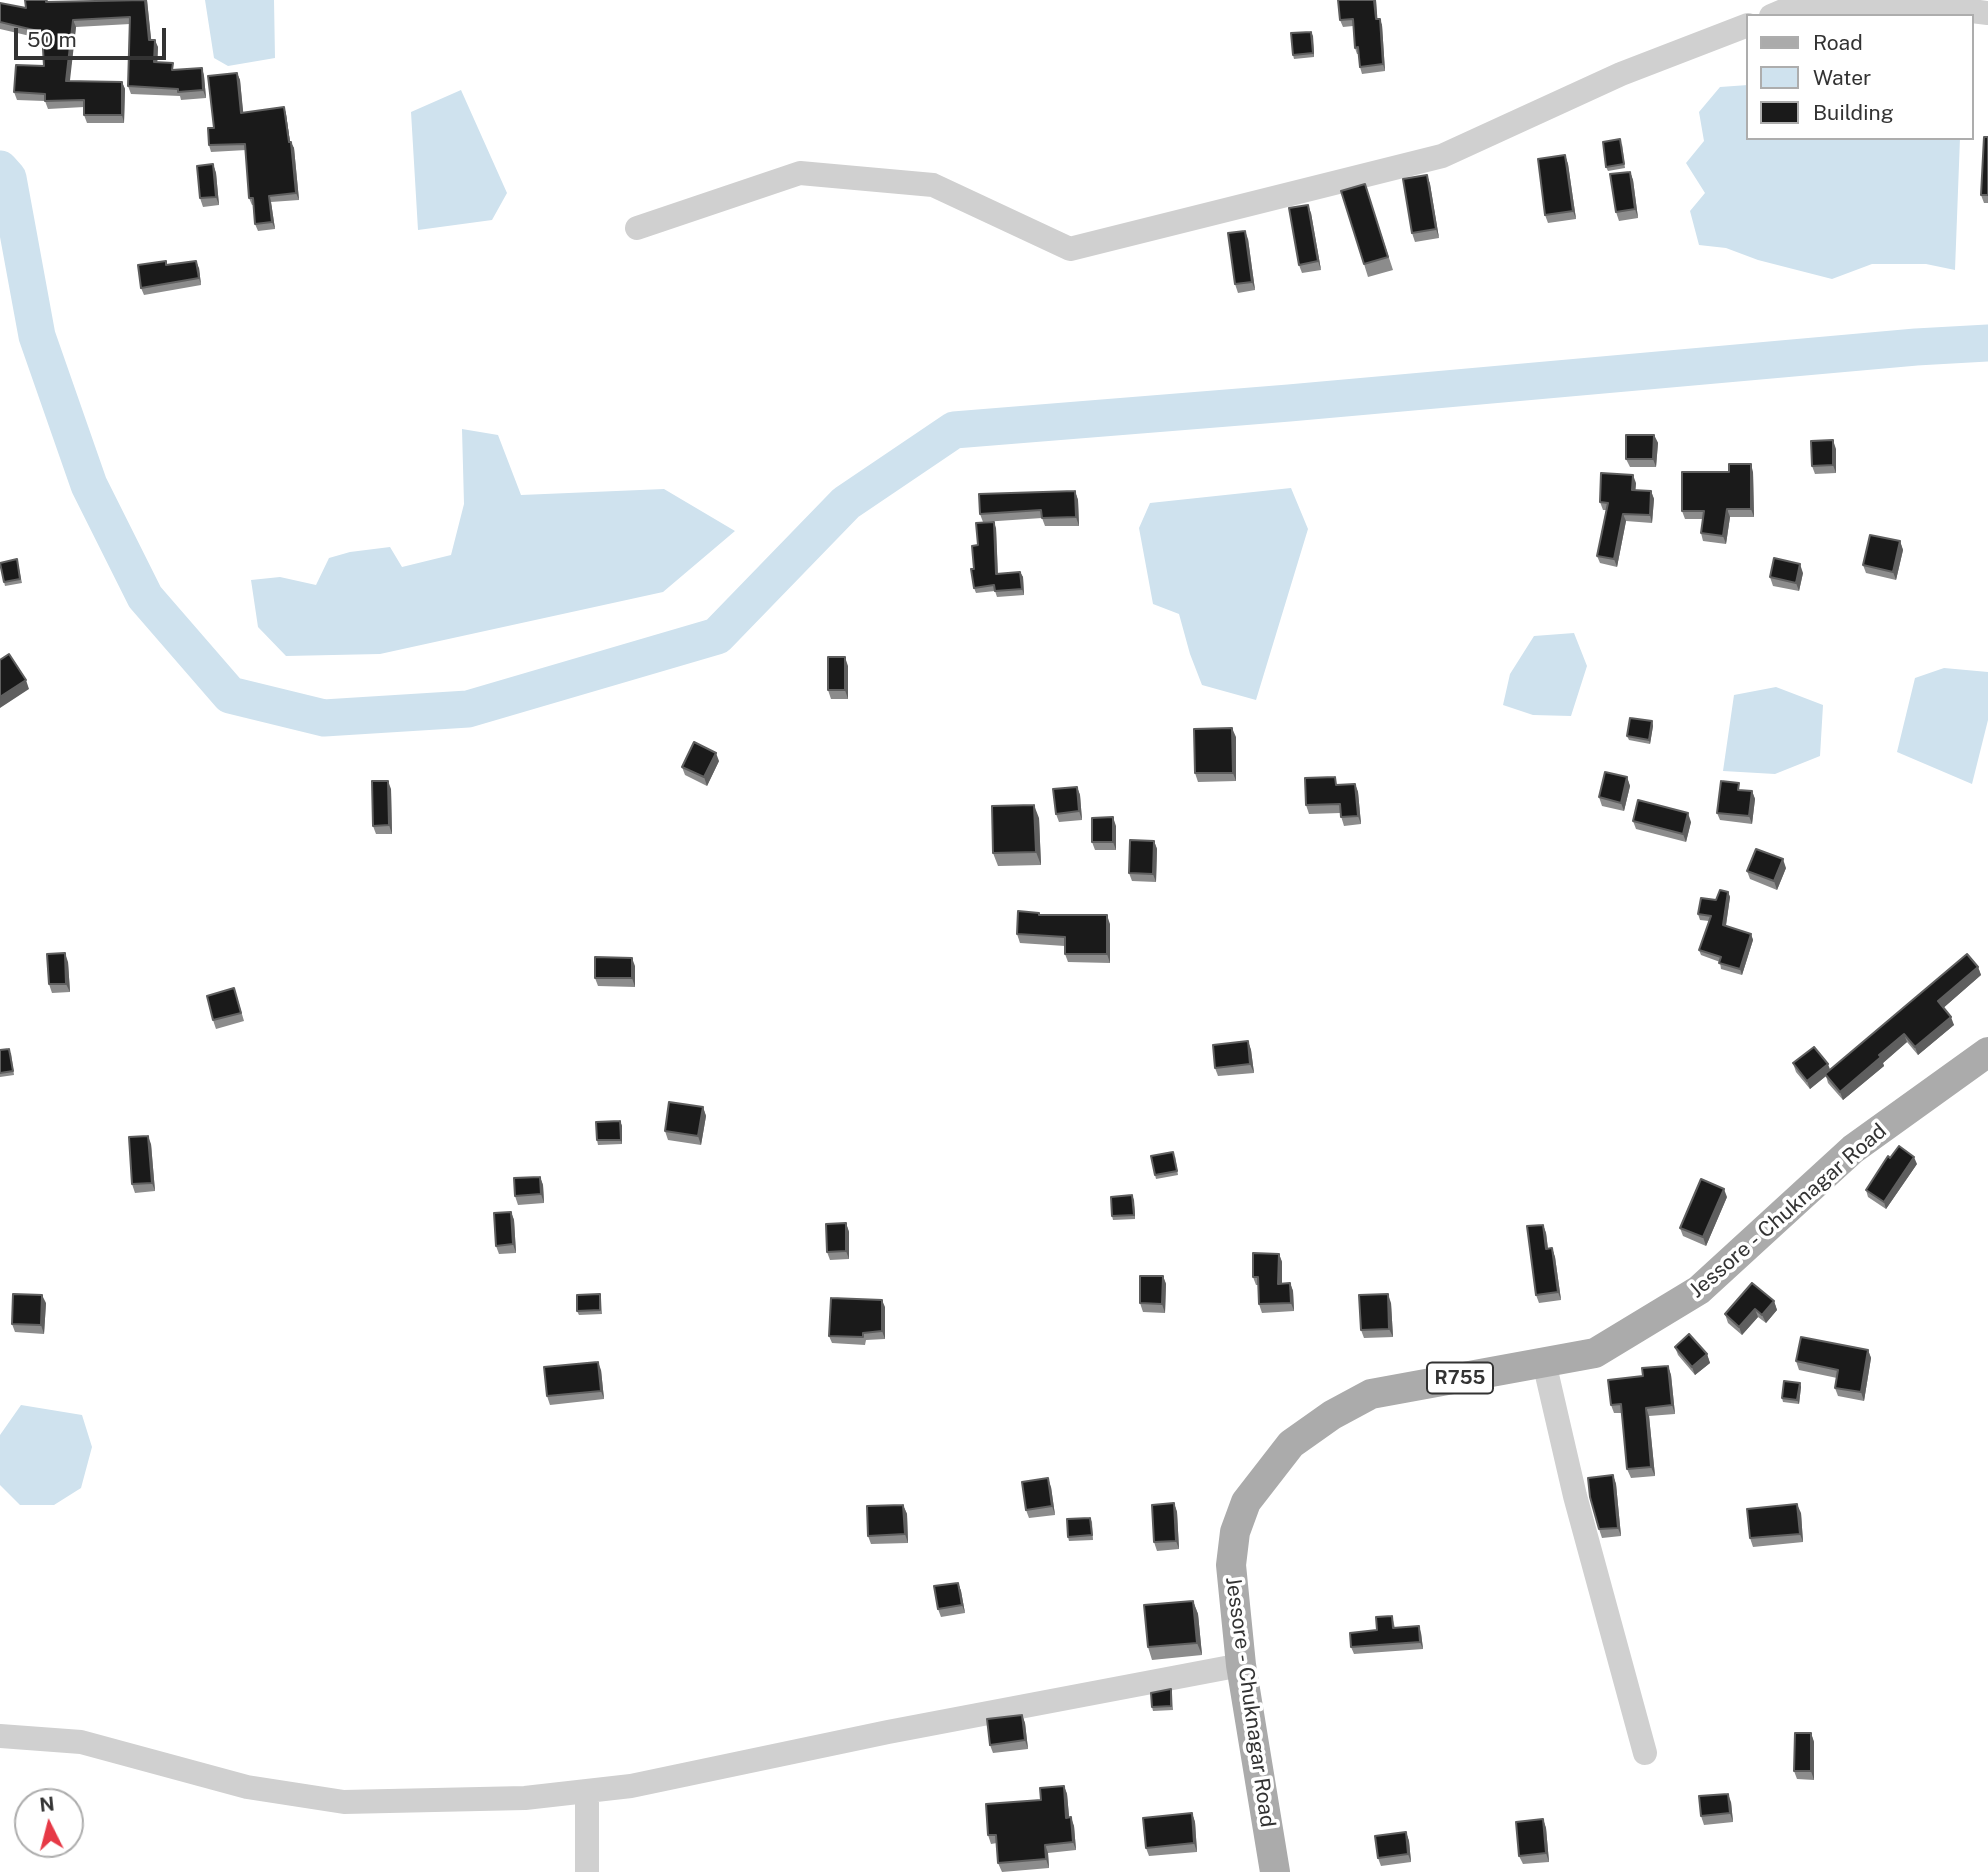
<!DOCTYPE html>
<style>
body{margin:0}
#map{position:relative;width:1988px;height:1872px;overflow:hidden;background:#fff;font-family:"Public Sans",sans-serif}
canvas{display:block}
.legend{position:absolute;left:1746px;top:14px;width:228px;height:126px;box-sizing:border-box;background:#fff;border:2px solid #adadad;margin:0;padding:9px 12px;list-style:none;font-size:21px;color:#333}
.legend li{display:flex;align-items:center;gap:14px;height:35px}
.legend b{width:35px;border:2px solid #adadad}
.north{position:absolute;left:14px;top:1788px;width:70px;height:70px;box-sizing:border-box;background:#fff;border:2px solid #adadad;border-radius:50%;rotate:354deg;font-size:19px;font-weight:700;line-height:28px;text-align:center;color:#333}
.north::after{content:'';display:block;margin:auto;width:24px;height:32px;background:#e63946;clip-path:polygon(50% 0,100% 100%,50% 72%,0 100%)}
.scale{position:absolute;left:14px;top:28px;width:152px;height:32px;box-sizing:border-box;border:4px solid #333;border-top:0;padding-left:9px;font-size:21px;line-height:24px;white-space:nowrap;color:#333;-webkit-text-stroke:5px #fff;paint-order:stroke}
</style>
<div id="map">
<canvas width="1988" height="1872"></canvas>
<ul class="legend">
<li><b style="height:9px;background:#ababab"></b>Road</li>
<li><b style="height:19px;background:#cfe2ee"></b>Water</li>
<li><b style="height:19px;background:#1a1a1a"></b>Building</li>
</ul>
<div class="north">N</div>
<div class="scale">50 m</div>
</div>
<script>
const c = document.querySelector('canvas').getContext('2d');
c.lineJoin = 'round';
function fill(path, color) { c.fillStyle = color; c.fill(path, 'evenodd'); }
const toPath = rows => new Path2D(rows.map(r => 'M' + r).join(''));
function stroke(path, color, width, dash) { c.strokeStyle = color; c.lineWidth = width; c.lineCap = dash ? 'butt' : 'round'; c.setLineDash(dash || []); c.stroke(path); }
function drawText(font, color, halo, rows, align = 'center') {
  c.font = font + ' "Public Sans",sans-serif'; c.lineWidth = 7; c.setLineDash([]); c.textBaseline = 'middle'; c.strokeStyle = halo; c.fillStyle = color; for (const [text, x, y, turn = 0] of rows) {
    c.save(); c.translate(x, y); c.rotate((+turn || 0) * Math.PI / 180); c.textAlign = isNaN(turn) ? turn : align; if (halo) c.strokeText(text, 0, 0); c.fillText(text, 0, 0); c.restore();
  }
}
fill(toPath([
 [205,0,274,0,275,58,228,66,214,58],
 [1748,85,1748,138,1960,138,1955,270,1926,264,1872,264,1832,279,1758,260,1726,248,1699,245,1690,211,1705,193,1686,163,1704,141,1699,112,1720,87],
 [461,90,507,193,492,220,418,230,411,112],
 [462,429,498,435,521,495,664,489,735,531,663,592,380,654,286,656,258,627,251,580,280,577,316,585,329,558,350,552,390,547,402,567,451,555,464,504],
 [1291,488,1308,529,1256,700,1202,685,1190,654,1179,614,1153,604,1139,528,1150,503],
 [1574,633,1587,666,1571,716,1533,715,1503,705,1510,674,1534,636],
 [1944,668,1988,672,1988,720,1972,784,1897,752,1915,678],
 [1776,687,1823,705,1820,756,1775,774,1723,771,1734,695],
 [21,1405,82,1415,92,1447,81,1488,54,1505,20,1505,0,1485,0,1435]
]), '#cfe2ee');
stroke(toPath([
 [0,169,8,178,37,336,89,485,145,597,230,695,324,718,468,709,717,636,846,503,954,430,1289,403,1916,347,1988,343]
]), '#cfe2ee', 37);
stroke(toPath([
 [1771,16,1790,8,1914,4,1988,13],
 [637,228,800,173,933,185,1070,249,1442,156,1621,74,1748,25],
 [1544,1362,1575,1496,1645,1753],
 [0,1736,81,1742,247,1787,344,1802,525,1798,631,1786,888,1732,1241,1665],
 [587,1791,587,1872]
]), '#d0d0d0', 24);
stroke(toPath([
 [1275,1872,1241,1665,1231,1565,1235,1532,1246,1502,1291,1444,1332,1415,1371,1394,1595,1353,1699,1290,1853,1149,1988,1052]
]), '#ababab', 30);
fill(toPath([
 [25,0,48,0,48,2,147,0,151,40,158,47,157,62,175,70,202,68,204,76,206,98,181,100,180,96,131,94,128,86,130,24,76,27,69,81,122,82,125,89,124,123,87,123,84,115,84,107,48,109,45,101,17,100,14,92,44,66,43,39,0,29,0,3,26,8],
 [1376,0,1377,19,1382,25,1385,71,1362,74,1360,67,1359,54,1357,54,1355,48,1353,26,1343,27,1340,20],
 [1313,36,1314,57,1294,59,1293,55],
 [237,73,240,80,243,113,284,107,286,114,290,142,294,148,299,200,271,202,275,229,258,231,255,224,253,205,252,205,249,198,246,150,211,152,209,145,214,128],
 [1988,137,1988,203,1984,203,1981,195],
 [1622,144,1625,168,1608,171,1606,167],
 [1565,155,1568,164,1576,219,1548,223,1545,215],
 [213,164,216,173,219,205,203,207,200,198],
 [1630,172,1633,180,1638,218,1619,221,1616,212],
 [1427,175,1430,184,1439,238,1415,242,1412,233],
 [1365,184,1393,270,1368,277,1364,264],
 [1311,213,1321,270,1302,273,1299,265],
 [1248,239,1255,290,1238,293,1235,284],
 [166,261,167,264,199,268,201,285,144,295,141,288],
 [1654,435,1658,443,1656,467,1630,467,1626,459],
 [1836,449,1836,473,1815,474,1812,466],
 [1753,472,1754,517,1730,517,1726,544,1703,541,1701,533,1703,519,1685,519,1682,511],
 [1636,483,1635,490,1651,491,1654,499,1652,523,1626,521,1617,567,1600,563,1597,556,1606,510,1603,510,1600,502],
 [1075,491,1078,500,1079,526,1045,526,1042,518,983,522,980,514],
 [996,528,998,574,1020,572,1023,577,1024,595,997,597,995,591,976,593,974,588,974,569,978,545],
 [1900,541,1903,550,1896,580,1866,573,1863,565],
 [17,559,22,583,5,586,4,582],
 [1803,573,1799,591,1773,586,1770,577],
 [848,666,848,699,831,699,828,690],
 [1652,721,1653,726,1650,744,1629,740,1627,736],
 [1236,737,1236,781,1198,782,1195,773],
 [719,761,707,786,685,775,682,767],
 [1627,777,1630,786,1624,811,1602,806,1599,797],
 [1355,784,1358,792,1361,824,1344,826,1340,813,1309,814,1306,805,1339,785],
 [1077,787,1080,795,1082,820,1059,822,1056,814],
 [391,789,392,834,376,834,373,826],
 [1741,790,1752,791,1755,799,1752,824,1720,820,1717,813],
 [1039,818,1041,865,998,866,993,853],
 [1633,821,1691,822,1686,842,1636,829],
 [1116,826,1116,850,1095,850,1092,842],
 [1154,841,1157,849,1156,882,1132,881,1129,873],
 [1786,868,1777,890,1750,879,1747,871],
 [1728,892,1730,897,1726,926,1751,934,1753,940,1742,975,1721,969,1720,962,1701,955,1699,950,1709,921,1700,920,1698,914],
 [1039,913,1040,915,1110,924,1110,963,1068,962,1065,954,1065,946,1020,943,1017,934],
 [68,962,70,992,52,993,49,984],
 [635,966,635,987,598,986,595,978],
 [1978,967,1981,975,1943,1008,1954,1025,1918,1055,1907,1042,1883,1063,1884,1066,1843,1100,1828,1083,1826,1076,1810,1089,1796,1072,1793,1063,1830,1070],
 [237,997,244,1021,216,1029,213,1020],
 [1248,1041,1251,1050,1254,1073,1218,1076,1215,1068],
 [0,1050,11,1053,14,1075,0,1077],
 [703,1107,706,1116,701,1145,668,1140,665,1131],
 [620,1121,622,1126,622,1144,598,1145,597,1140],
 [151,1144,155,1191,135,1193,132,1184],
 [1175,1156,1178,1175,1156,1179,1155,1175],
 [1917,1164,1886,1209,1868,1197,1866,1190],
 [540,1177,543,1185,544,1203,518,1205,515,1196],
 [1727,1197,1706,1246,1683,1236,1680,1228],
 [1134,1200,1135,1219,1113,1220,1112,1216],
 [511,1212,514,1220,516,1253,499,1254,496,1246],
 [846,1223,849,1232,849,1259,830,1260,827,1252],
 [1543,1225,1546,1233,1548,1249,1552,1248,1555,1257,1561,1300,1539,1303,1536,1295],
 [1279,1254,1282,1262,1282,1283,1290,1283,1293,1291,1294,1311,1262,1313,1259,1304,1259,1285,1256,1285,1253,1277],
 [1163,1276,1166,1284,1165,1313,1143,1312,1140,1303],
 [600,1294,601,1298,602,1314,579,1315,577,1311],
 [1774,1301,1777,1310,1766,1323,1758,1317,1742,1335,1728,1323,1725,1314],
 [46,1303,44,1334,15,1332,12,1324],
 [1391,1303,1393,1337,1364,1338,1361,1330],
 [885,1307,885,1339,866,1340,865,1345,832,1343,829,1336],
 [1675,1347,1707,1354,1710,1363,1695,1375,1678,1355],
 [1868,1350,1871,1358,1864,1401,1838,1396,1835,1388,1837,1378,1799,1370,1796,1361],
 [1668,1366,1671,1375,1675,1414,1649,1416,1655,1476,1631,1478,1627,1469,1622,1413,1614,1413,1611,1405,1643,1376],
 [601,1370,604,1399,550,1405,547,1396],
 [1800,1383,1801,1387,1799,1404,1783,1402,1782,1398],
 [1613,1475,1616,1484,1621,1536,1602,1538,1599,1529],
 [1051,1487,1055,1515,1029,1518,1026,1510],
 [1174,1503,1177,1512,1179,1549,1157,1551,1154,1542],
 [903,1505,907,1514,908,1543,871,1544,868,1536],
 [1801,1513,1803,1542,1753,1547,1750,1538],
 [1090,1518,1092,1522,1093,1540,1069,1541,1068,1537],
 [958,1583,961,1591,965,1613,941,1617,938,1609],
 [1193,1601,1198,1614,1202,1655,1152,1660,1148,1647],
 [1392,1616,1395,1628,1421,1633,1423,1649,1354,1654,1351,1647,1377,1630],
 [1172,1693,1173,1710,1153,1711,1152,1707],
 [1022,1715,1025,1723,1028,1749,993,1753,990,1745],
 [1811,1733,1814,1742,1814,1780,1797,1779,1794,1771],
 [1064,1786,1067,1794,1069,1817,1074,1826,1076,1850,1048,1853,1049,1868,1002,1872,998,1863,997,1843,991,1844,988,1835,1041,1800],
 [1731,1802,1733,1822,1704,1825,1701,1816],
 [1192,1813,1195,1822,1197,1852,1149,1856,1146,1848],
 [1543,1819,1546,1828,1549,1862,1523,1864,1519,1856],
 [1406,1832,1409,1841,1411,1862,1381,1866,1378,1858]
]), '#8c8c8c');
fill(toPath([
 [145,0,147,0,152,47,149,40],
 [1374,0,1376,0,1378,26,1376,19],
 [1380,19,1382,25,1385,71,1383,64],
 [73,20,76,27,69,89,66,81],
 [1311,32,1313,36,1314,57,1313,53],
 [155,40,158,47,157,70,154,62],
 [202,68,204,76,206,98,203,90],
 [237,73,240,80,244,120,241,113],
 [122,82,125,89,124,123,122,115],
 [284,107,286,114,291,149,289,142],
 [291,142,294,148,299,200,296,193],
 [1565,155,1568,164,1576,219,1573,211],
 [213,164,216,173,219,205,216,197],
 [1630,172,1633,180,1638,218,1635,209],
 [1427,175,1430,184,1439,238,1436,229],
 [269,196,271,202,275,229,272,222],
 [1308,205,1311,213,1321,270,1318,261],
 [1245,231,1248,239,1255,290,1252,282],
 [196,261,199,268,201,285,199,278],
 [1654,435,1658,443,1656,467,1653,459],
 [1833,440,1836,449,1836,473,1833,465],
 [1751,464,1753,472,1754,517,1751,509],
 [1633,475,1636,483,1635,498,1632,490],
 [1075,491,1078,500,1079,526,1076,517],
 [1651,491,1654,499,1652,523,1650,515],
 [1727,509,1730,517,1726,544,1723,536],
 [1623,514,1626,521,1617,567,1614,559],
 [994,522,996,528,998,580,996,574],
 [1900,541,1903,550,1896,580,1893,572],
 [1800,564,1803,573,1799,591,1796,583],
 [1020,572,1023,577,1024,595,1022,589],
 [845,657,848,666,848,699,845,690],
 [26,680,29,689,0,708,0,697],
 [1652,721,1653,726,1650,744,1649,740],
 [1232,728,1236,737,1236,781,1233,773],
 [716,753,719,761,707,786,704,777],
 [1627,777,1630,786,1624,811,1621,803],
 [388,781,391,789,392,834,389,825],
 [1355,784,1358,792,1361,824,1358,816],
 [1077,787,1080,795,1082,820,1079,811],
 [1752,791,1755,799,1752,824,1749,816],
 [1034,805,1039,818,1041,865,1036,852],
 [1688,813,1691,822,1686,842,1683,834],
 [1113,817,1116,826,1116,850,1113,842],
 [1154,841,1157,849,1156,882,1153,874],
 [1783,859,1786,868,1777,890,1774,881],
 [1728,892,1730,897,1725,931,1723,925],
 [1107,915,1110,924,1110,963,1107,954],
 [1751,934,1753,940,1742,975,1740,969],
 [65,953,68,962,70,992,66,984],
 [632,958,635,966,635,987,632,978],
 [1978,967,1981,975,1941,1010,1938,1001],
 [1951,1017,1954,1025,1918,1055,1915,1047],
 [1904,1034,1907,1042,1883,1063,1884,1066,1843,1100,1840,1092,1879,1055],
 [1248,1041,1251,1050,1254,1073,1250,1064],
 [1828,1064,1831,1072,1810,1089,1807,1081],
 [703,1107,706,1116,701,1145,698,1136],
 [620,1121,622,1126,622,1144,621,1140],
 [148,1136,151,1144,155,1191,152,1183],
 [1914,1157,1917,1164,1886,1209,1884,1202],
 [540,1177,543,1185,544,1203,541,1194],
 [1724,1189,1727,1197,1706,1246,1703,1237],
 [1132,1195,1134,1200,1135,1219,1134,1215],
 [511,1212,514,1220,516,1253,513,1244],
 [846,1223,849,1232,849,1259,846,1251],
 [1543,1225,1546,1233,1549,1257,1546,1249],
 [1552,1248,1555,1257,1561,1300,1558,1292],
 [1279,1254,1282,1262,1282,1292,1278,1284],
 [1163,1276,1166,1284,1165,1313,1162,1304],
 [1290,1283,1293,1291,1294,1311,1291,1303],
 [1388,1294,1391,1303,1393,1337,1389,1329],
 [42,1295,46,1303,44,1334,41,1325],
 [882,1300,885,1307,885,1339,882,1331],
 [1774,1301,1777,1310,1766,1323,1762,1315],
 [1755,1309,1758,1317,1742,1335,1739,1327],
 [1868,1350,1871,1358,1864,1401,1861,1392],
 [1707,1354,1710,1363,1695,1375,1692,1367],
 [598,1362,601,1370,604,1399,601,1391],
 [1668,1366,1671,1375,1675,1414,1672,1405],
 [1800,1383,1801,1387,1799,1404,1797,1400],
 [1646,1408,1649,1416,1655,1476,1651,1467],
 [1613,1475,1616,1484,1621,1536,1618,1528],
 [1048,1478,1051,1487,1055,1515,1052,1506],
 [1174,1503,1177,1512,1179,1549,1176,1541],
 [1797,1504,1801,1513,1803,1542,1800,1534],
 [903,1505,907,1514,908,1543,905,1534],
 [958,1583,961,1591,965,1613,962,1605],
 [1193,1601,1198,1614,1202,1655,1197,1643],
 [1419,1626,1421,1633,1423,1649,1420,1642],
 [1022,1715,1025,1723,1028,1749,1025,1740],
 [1811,1733,1814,1742,1814,1780,1811,1771],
 [1064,1786,1067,1794,1070,1826,1066,1818],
 [1728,1794,1731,1802,1733,1822,1730,1813],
 [1192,1813,1195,1822,1197,1852,1194,1843],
 [1071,1817,1074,1826,1076,1850,1073,1842],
 [1543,1819,1546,1828,1549,1862,1546,1853],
 [1406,1832,1409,1841,1411,1862,1408,1854],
 [1045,1845,1048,1853,1049,1868,1046,1859]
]), '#5f5f5f');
const building = toPath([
 [25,0,46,0,46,2,145,0,149,40,155,40,154,62,173,63,172,70,202,68,203,90,178,92,178,89,128,86,130,17,73,20,66,81,122,82,122,115,84,115,84,100,45,101,45,94,14,92,16,65,44,66,42,32,0,22,0,3,26,8,25,0],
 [1338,0,1374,0,1376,19,1380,19,1383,64,1360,67,1358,47,1355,48,1353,19,1340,20,1338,0],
 [1311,32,1313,53,1293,55,1291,33,1311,32],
 [237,73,241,113,284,107,289,142,291,142,296,193,269,196,272,222,255,224,253,198,249,198,245,144,209,145,208,128,214,128,208,76,237,73],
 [1984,137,1988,137,1988,195,1981,195,1984,137],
 [1620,139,1624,164,1606,167,1603,142,1620,139],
 [1565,155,1573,211,1545,215,1538,159,1565,155],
 [213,164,216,197,200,198,197,166,213,164],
 [1630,172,1635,209,1616,212,1610,174,1630,172],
 [1427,175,1436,229,1412,233,1403,179,1427,175],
 [1365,184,1388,257,1364,264,1341,191,1365,184],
 [1308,205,1318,261,1299,265,1289,208,1308,205],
 [1245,231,1252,282,1235,284,1228,233,1245,231],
 [166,261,166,265,196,261,199,278,141,288,138,265,166,261],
 [1626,435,1654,435,1653,459,1626,459,1626,435],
 [1833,440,1833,465,1812,466,1811,441,1833,440],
 [1729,464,1751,464,1751,509,1727,509,1723,536,1701,533,1704,511,1682,511,1682,472,1729,472,1729,464],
 [1601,473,1633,475,1632,490,1651,491,1650,515,1623,514,1614,559,1597,556,1608,503,1600,502,1601,473],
 [1075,491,1076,517,1042,518,1041,510,980,514,979,494,1075,491],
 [994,522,996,574,1020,572,1022,589,995,591,994,585,974,588,971,569,974,569,972,546,978,545,976,523,994,522],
 [1870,535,1900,541,1893,572,1863,565,1870,535],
 [1774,558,1800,564,1796,583,1770,577,1774,558],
 [17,559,20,579,4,582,0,563,17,559],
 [9,654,26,680,0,697,0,660,9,654],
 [828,657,845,657,845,690,828,690,828,657],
 [1630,718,1652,721,1649,740,1627,736,1630,718],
 [1232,728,1233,773,1195,773,1194,729,1232,728],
 [694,742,716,753,704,777,682,767,694,742],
 [1605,772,1627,777,1621,803,1599,797,1605,772],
 [1335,777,1336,785,1355,784,1358,816,1341,817,1340,804,1306,805,1305,778,1335,777],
 [372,781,388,781,389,825,373,826,372,781],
 [1721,781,1739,783,1738,790,1752,791,1749,816,1717,813,1721,781],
 [1077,787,1079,811,1056,814,1053,789,1077,787],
 [1638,800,1688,813,1683,834,1633,821,1638,800],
 [1034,805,1036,852,993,853,992,806,1034,805],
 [1113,817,1113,842,1092,842,1092,818,1113,817],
 [1130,840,1154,841,1153,874,1129,873,1130,840],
 [1756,849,1783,859,1774,881,1747,871,1756,849],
 [1720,890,1728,892,1723,925,1751,934,1740,969,1719,963,1721,957,1699,950,1711,916,1698,914,1701,898,1716,900,1720,890],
 [1018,911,1039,913,1039,915,1107,915,1107,954,1065,954,1065,937,1017,934,1018,911],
 [65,953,66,984,49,984,47,954,65,953],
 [1967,954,1978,967,1938,1001,1951,1017,1915,1047,1904,1034,1879,1055,1881,1057,1840,1092,1825,1074,1967,954],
 [595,957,632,958,632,978,595,978,595,957],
 [234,988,241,1013,213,1020,207,996,234,988],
 [1248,1041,1250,1064,1215,1068,1213,1045,1248,1041],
 [1814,1047,1828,1064,1807,1081,1793,1063,1814,1047],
 [9,1049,13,1071,0,1073,0,1050,9,1049],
 [669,1102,703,1107,698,1136,665,1131,669,1102],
 [620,1121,621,1140,597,1140,596,1122,620,1121],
 [148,1136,152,1183,132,1184,129,1137,148,1136],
 [1899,1146,1914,1157,1884,1202,1866,1190,1888,1156,1890,1158,1899,1146],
 [1173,1152,1177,1171,1155,1175,1151,1156,1173,1152],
 [540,1177,541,1194,515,1196,514,1178,540,1177],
 [1701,1179,1724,1189,1703,1237,1680,1228,1701,1179],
 [1132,1195,1134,1215,1112,1216,1111,1197,1132,1195],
 [511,1212,513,1244,496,1246,494,1213,511,1212],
 [846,1223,846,1251,827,1252,826,1224,846,1223],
 [1543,1225,1546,1249,1552,1248,1558,1292,1536,1295,1527,1226,1543,1225],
 [1253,1253,1279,1254,1278,1284,1290,1283,1291,1303,1259,1304,1258,1277,1253,1277,1253,1253],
 [1140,1276,1163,1276,1162,1304,1140,1303,1140,1276],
 [1752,1283,1774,1301,1762,1315,1755,1309,1739,1327,1725,1314,1752,1283],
 [13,1294,42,1295,41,1325,12,1324,13,1294],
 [600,1294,600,1310,577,1311,577,1295,600,1294],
 [1388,1294,1389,1329,1361,1330,1359,1295,1388,1294],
 [831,1298,882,1300,882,1331,863,1333,863,1337,829,1336,831,1298],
 [1689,1334,1707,1354,1692,1367,1675,1347,1689,1334],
 [1801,1337,1868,1350,1861,1392,1835,1388,1838,1370,1796,1361,1801,1337],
 [598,1362,601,1391,547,1396,544,1367,598,1362],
 [1668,1366,1672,1405,1646,1408,1651,1467,1627,1469,1621,1404,1611,1405,1608,1380,1643,1376,1642,1368,1668,1366],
 [1784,1381,1800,1383,1797,1400,1782,1398,1784,1381],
 [1613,1475,1618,1528,1599,1529,1590,1497,1588,1478,1613,1475],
 [1048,1478,1052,1506,1026,1510,1022,1482,1048,1478],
 [1174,1503,1176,1541,1154,1542,1152,1505,1174,1503],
 [1797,1504,1800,1534,1750,1538,1747,1509,1797,1504],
 [903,1505,905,1534,868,1536,867,1506,903,1505],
 [1090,1518,1092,1535,1068,1537,1067,1519,1090,1518],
 [958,1583,962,1605,938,1609,934,1586,958,1583],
 [1193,1601,1197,1643,1148,1647,1144,1605,1193,1601],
 [1392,1616,1393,1628,1419,1626,1420,1642,1351,1647,1350,1633,1377,1630,1376,1617,1392,1616],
 [1171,1689,1171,1706,1152,1707,1151,1693,1171,1689],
 [1022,1715,1025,1740,990,1745,987,1719,1022,1715],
 [1795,1733,1811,1733,1811,1771,1794,1771,1795,1733],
 [1064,1786,1066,1818,1071,1817,1073,1842,1045,1845,1046,1859,998,1863,996,1835,988,1835,986,1804,1041,1800,1040,1788,1064,1786],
 [1728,1794,1730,1813,1701,1816,1699,1796,1728,1794],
 [1192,1813,1194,1843,1146,1848,1143,1818,1192,1813],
 [1543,1819,1546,1853,1519,1856,1516,1822,1543,1819],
 [1406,1832,1408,1854,1378,1858,1375,1836,1406,1832]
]);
fill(building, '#1a1a1a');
stroke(building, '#5f5f5f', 2);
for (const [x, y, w] of [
 [1460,1378,66]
]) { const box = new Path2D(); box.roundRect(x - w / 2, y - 15.5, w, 31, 5); c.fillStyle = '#fff'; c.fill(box); stroke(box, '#333', 2); }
drawText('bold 19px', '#333', null, [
 ["R755",1460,1378]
]);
drawText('21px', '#333', '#fff', [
 ["Jessore - Chuknagar Road",1788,1211,-41],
 ["Jessore - Chuknagar Road",1250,1702,82]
]);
</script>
